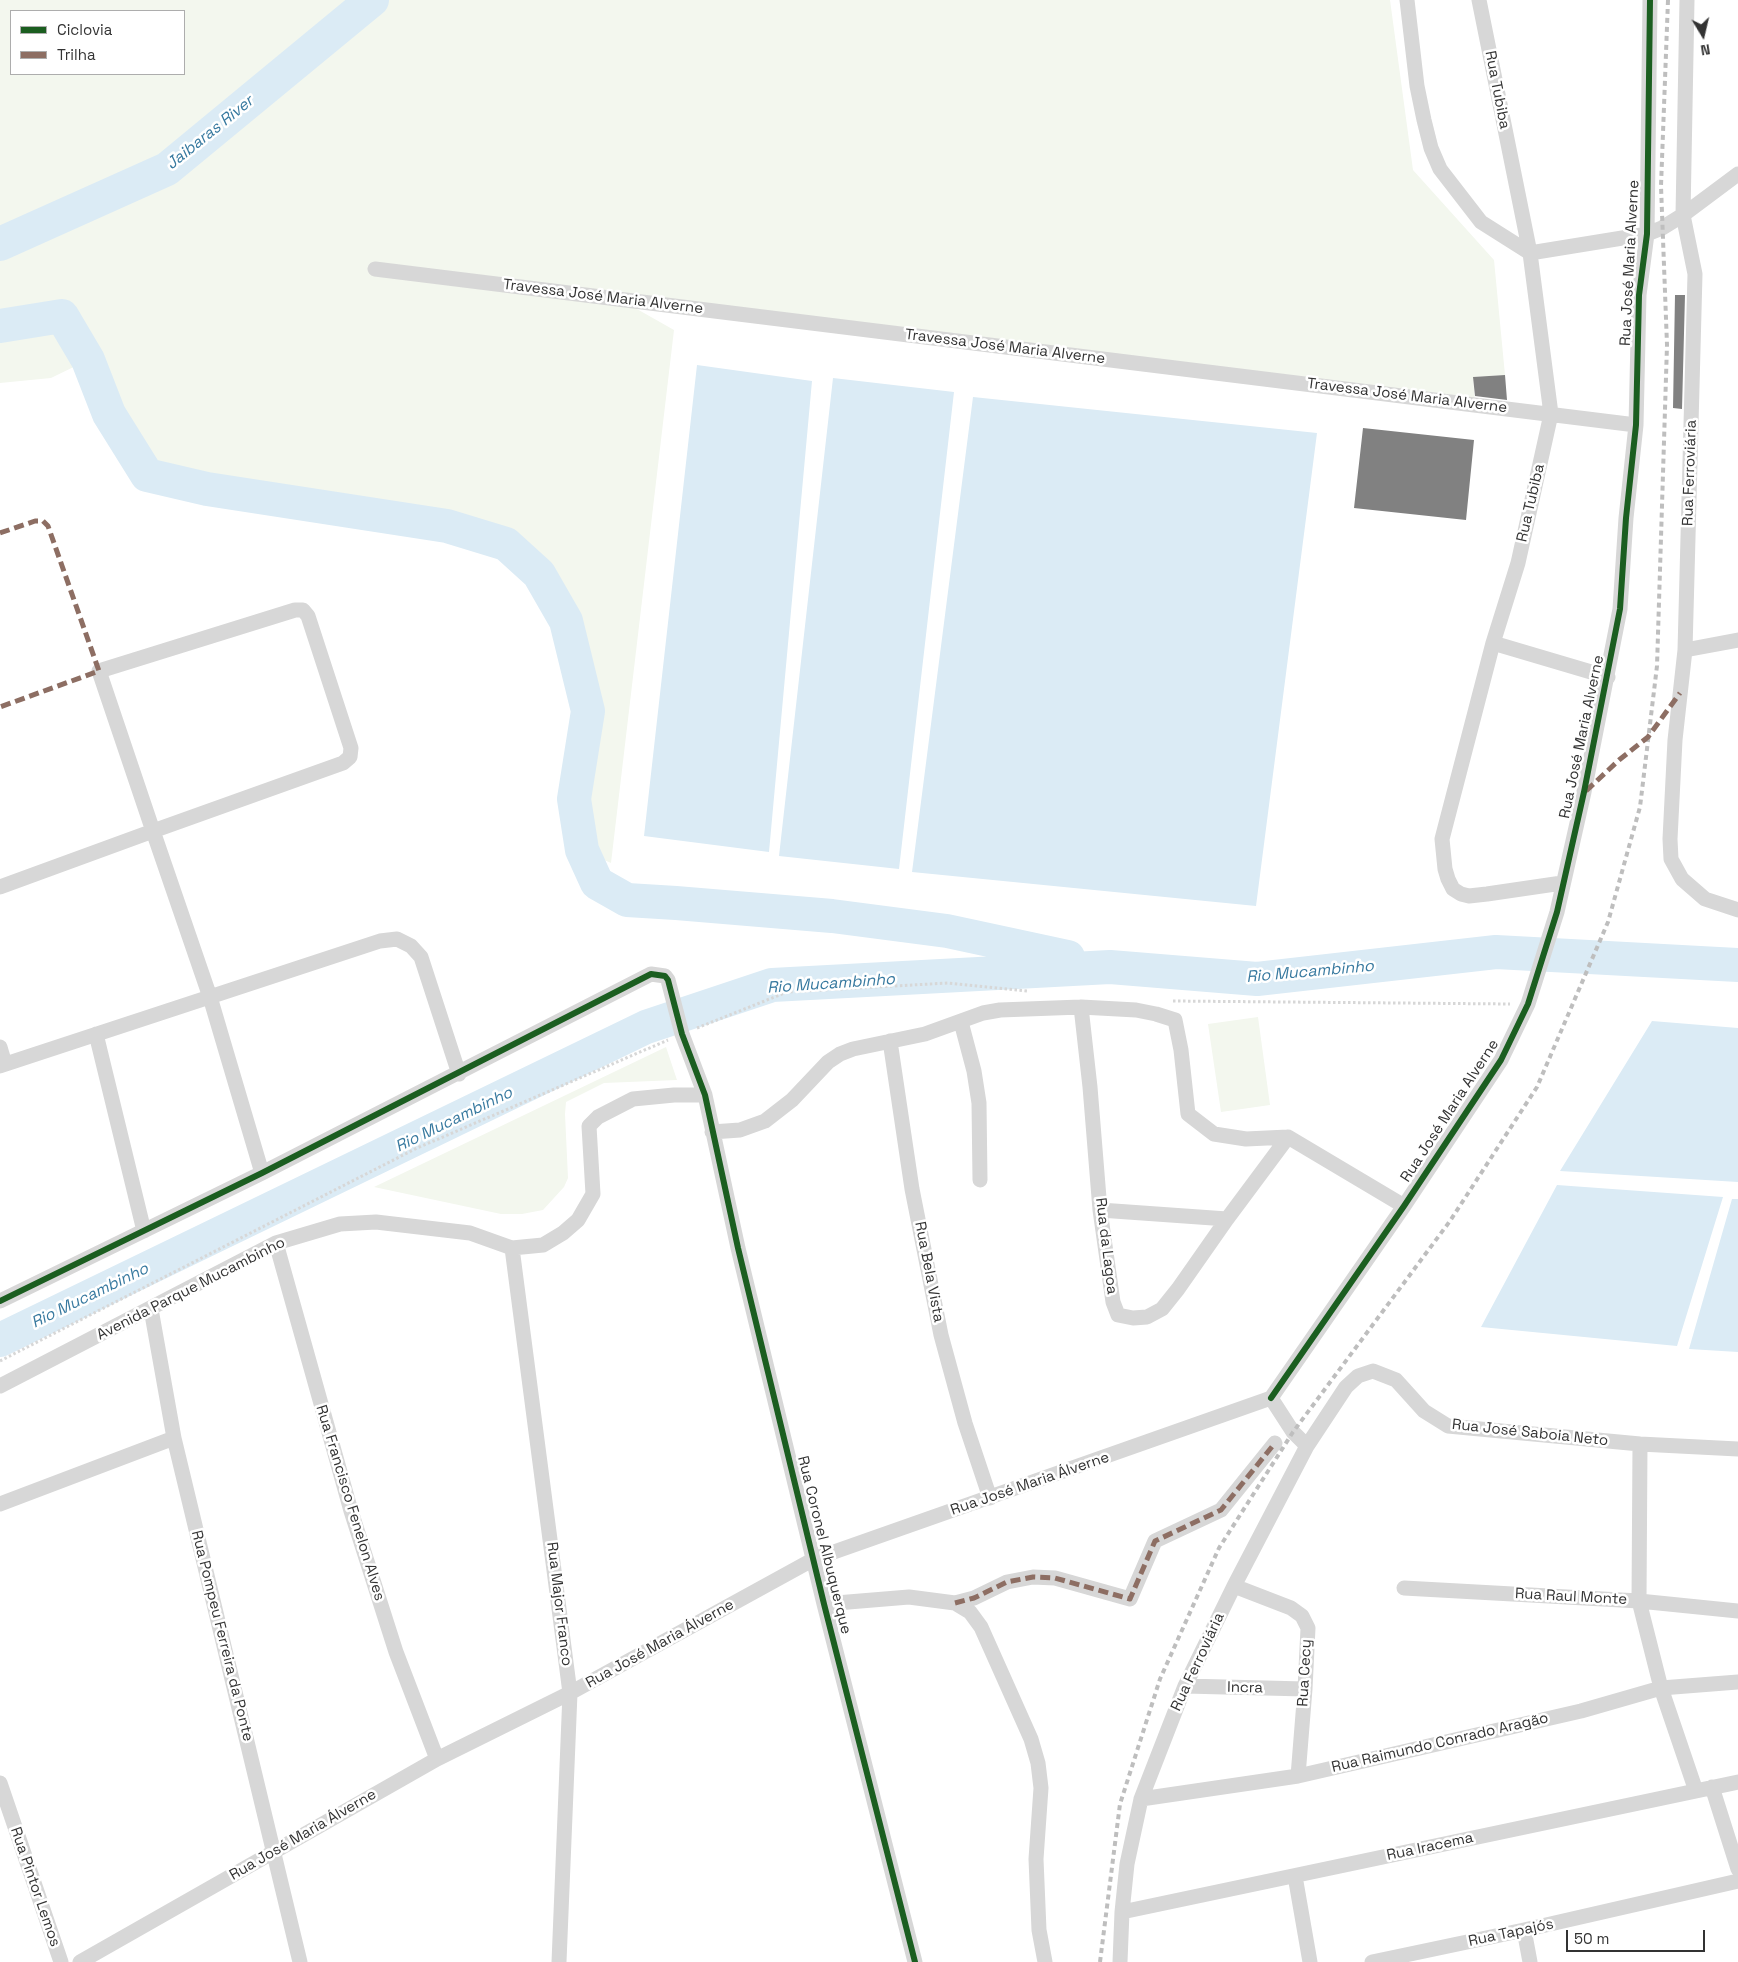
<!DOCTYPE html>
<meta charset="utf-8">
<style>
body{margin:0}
#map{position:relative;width:1738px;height:1962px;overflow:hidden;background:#fff;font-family:"Space Grotesk",sans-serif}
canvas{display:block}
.legend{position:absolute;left:10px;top:10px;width:175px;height:65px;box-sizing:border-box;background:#fff;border:1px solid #adadad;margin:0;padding:6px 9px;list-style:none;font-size:15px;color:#333}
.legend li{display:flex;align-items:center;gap:10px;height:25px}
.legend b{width:25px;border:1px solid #adadad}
.north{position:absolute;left:1678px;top:10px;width:50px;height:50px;-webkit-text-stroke:4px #fff;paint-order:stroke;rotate:171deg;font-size:14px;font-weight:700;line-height:20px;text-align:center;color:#333}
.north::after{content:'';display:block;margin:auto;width:18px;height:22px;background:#333;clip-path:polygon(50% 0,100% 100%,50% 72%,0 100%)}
.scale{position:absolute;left:1566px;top:1930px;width:139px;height:22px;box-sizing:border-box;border:2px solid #333;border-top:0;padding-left:6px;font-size:15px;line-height:18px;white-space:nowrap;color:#333;-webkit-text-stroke:4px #fff;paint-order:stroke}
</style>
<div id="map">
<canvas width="1738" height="1962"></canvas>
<ul class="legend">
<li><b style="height:6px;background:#1b5e20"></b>Ciclovia</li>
<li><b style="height:6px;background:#8d6e63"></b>Trilha</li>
</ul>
<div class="north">N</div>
<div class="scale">50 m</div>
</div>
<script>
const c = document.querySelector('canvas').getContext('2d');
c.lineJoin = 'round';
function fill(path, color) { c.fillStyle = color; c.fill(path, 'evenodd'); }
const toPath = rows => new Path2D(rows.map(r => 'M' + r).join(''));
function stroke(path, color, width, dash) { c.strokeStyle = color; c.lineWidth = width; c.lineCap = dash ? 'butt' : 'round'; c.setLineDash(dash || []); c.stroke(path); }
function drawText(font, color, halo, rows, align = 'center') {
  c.font = font + ' "Space Grotesk",sans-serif'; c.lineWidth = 5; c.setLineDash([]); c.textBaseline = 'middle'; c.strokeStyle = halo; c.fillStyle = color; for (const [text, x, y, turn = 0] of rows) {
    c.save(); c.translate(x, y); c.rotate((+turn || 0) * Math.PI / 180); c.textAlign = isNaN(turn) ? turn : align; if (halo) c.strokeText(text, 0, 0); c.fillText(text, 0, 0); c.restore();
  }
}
fill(toPath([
 [0,0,1390,0,1413,170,1494,260,1505,375,1473,377,1475,402,621,300,674,330,611,863,582,850,574,799,588,711,566,621,539,574,506,544,447,526,207,489,147,475,109,414,88,360,51,378,0,383],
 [11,11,184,11,184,74,11,74],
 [1258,1017,1270,1105,1221,1112,1208,1024],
 [666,1047,677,1080,604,1083,566,1102,565,1114,568,1178,564,1187,543,1210,522,1214,501,1214,374,1187]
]), '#f3f7ee');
fill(toPath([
 [697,365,812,381,769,852,644,836],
 [833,378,954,392,899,869,779,856],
 [973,397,1317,433,1256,906,912,872],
 [1652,1021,1738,1028,1738,1182,1560,1171],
 [1557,1185,1723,1197,1677,1346,1481,1327],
 [1732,1199,1738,1199,1738,1352,1689,1349]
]), '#dbebf5');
stroke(toPath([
 [0,244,167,169,372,0],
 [0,326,62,316,88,360,109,414,147,475,207,489,447,526,506,544,539,574,566,621,588,711,574,799,582,850,597,883,627,900,676,903,832,916,947,931,1068,957],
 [0,1340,646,1027,772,985,1110,967,1257,979,1496,952,1738,965]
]), '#dbebf5', 34);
fill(toPath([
 [1675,295,1685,295,1682,409,1673,408],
 [1505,375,1507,400,1475,396,1473,377],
 [1363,428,1474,440,1466,520,1354,508]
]), '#818181');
stroke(toPath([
 [1173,1001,1510,1004],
 [697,1028,787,992,948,983,1028,991],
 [0,1361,415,1149,668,1040]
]), '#d7d7d7', 3, [2.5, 2.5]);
stroke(toPath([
 [1407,0,1417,86,1424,120,1431,148,1440,169,1481,222,1530,253,1647,234,1662,228,1683,215,1738,174],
 [1479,0,1530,253,1551,414,1518,563,1493,643,1442,839,1445,869,1448,879,1453,889,1461,894,1469,896,1487,894,1562,883],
 [1687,0,1683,215,1695,274,1685,650,1675,740,1670,839,1671,859,1682,879,1705,899,1738,910],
 [375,269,1636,425],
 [1493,643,1608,677],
 [1685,650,1738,640],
 [0,887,153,831,343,763,350,757,351,748,308,616,303,610,295,610,99,671,153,831,210,997,262,1173],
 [1081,1007,1090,1087,1100,1210,1113,1302,1118,1315,1133,1318,1147,1317,1162,1309,1178,1289,1227,1219,1288,1137],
 [961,1022,974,1071,979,1103,980,1180],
 [96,1034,144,1231],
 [890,1041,912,1189,941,1335,965,1423,990,1498],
 [0,1047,5,1064],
 [0,1066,380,941,397,939,411,946,421,957,459,1074],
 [712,1132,740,1130,765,1121,792,1100,828,1062,840,1054,853,1049,925,1034,983,1013,1000,1010,1081,1007,1136,1010,1156,1014,1175,1020,1181,1050,1188,1114,1214,1134,1246,1139,1288,1137,1404,1206],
 [1100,1210,1227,1219],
 [276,1243,351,1511,396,1652,437,1759],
 [512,1248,570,1693,559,1962],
 [0,1301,262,1173,651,974,665,976,668,980,682,1034,705,1095,738,1248,824,1604,915,1962],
 [151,1309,174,1438,300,1962],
 [0,1386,276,1243,340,1224,376,1222,470,1233,512,1248,543,1245,563,1233,578,1220,593,1194,589,1126,598,1117,633,1099,674,1095,705,1095],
 [1271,1398,1404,1206,1501,1060,1528,1004,1557,912,1584,792,1620,609,1626,518,1636,425,1639,295,1647,234,1650,0],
 [1271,1398,1293,1432,1307,1446],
 [1640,1444,1639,1601,1661,1688,1696,1791],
 [0,1504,174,1438],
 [1234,1586,1291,1608,1302,1616,1308,1628,1305,1689,1298,1776],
 [1404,1588,1639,1601,1738,1611],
 [955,1603,974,1598,1007,1582,1033,1577,1055,1578,1130,1599,1155,1541,1221,1510,1275,1443],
 [824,1604,909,1597,955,1603,970,1612,981,1627,1031,1739,1038,1763,1041,1788,1036,1859,1039,1930,1045,1962],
 [1185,1686,1305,1689],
 [0,1783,61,1962],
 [1712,1787,1738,1869],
 [1141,1799,1298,1776,1581,1711,1661,1688,1738,1682],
 [1295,1876,1310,1962],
 [1122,1912,1738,1782],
 [1524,1930,1530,1962],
 [80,1962,437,1759,570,1693,814,1559,1271,1398],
 [1120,1962,1122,1912,1127,1864,1141,1799,1185,1686,1234,1586,1307,1446,1346,1387,1358,1376,1373,1371,1396,1380,1424,1411,1448,1426,1640,1444,1738,1449],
 [1372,1962,1524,1930,1738,1881]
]), '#d7d7d7', 15);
stroke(toPath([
 [1100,1962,1120,1804,1160,1679,1219,1548,1293,1432,1450,1221,1537,1087,1608,922,1640,807,1657,666,1667,345,1661,186,1668,0]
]), '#bebebe', 4, [5, 4]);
stroke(toPath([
 [0,533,35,521,43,521,48,526,99,671,0,707],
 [1586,791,1619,760,1648,737,1680,693],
 [955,1603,974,1598,1007,1582,1033,1577,1055,1578,1130,1599,1155,1541,1221,1510,1275,1443]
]), '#8d6e63', 5, [10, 5]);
stroke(toPath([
 [0,1301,262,1173,651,974,665,976,668,980,682,1034,705,1095,738,1248,824,1604,915,1962],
 [1271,1398,1404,1206,1501,1060,1528,1004,1557,912,1584,792,1620,609,1626,518,1636,425,1639,295,1647,234,1650,0]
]), '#1b5e20', 6);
drawText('15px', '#333', '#fff', [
 ["Rua Tubiba",1497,90,79],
 ["Rua José Maria Alverne",1630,263,-87],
 ["Travessa José Maria Alverne",603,297,7],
 ["Travessa José Maria Alverne",1005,347,7],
 ["Travessa José Maria Alverne",1407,396,7],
 ["Rua Ferroviária",1690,473,-88],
 ["Rua Tubiba",1531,503,-77],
 ["Rua José Maria Alverne",1582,737,-78],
 ["Rua José Maria Alverne",1450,1111,-57],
 ["Rua da Lagoa",1106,1246,83],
 ["Rua Bela Vista",929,1272,79],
 ["Avenida Parque Mucambinho",191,1289,-27],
 ["Rua José Saboia Neto",1530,1433,6],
 ["Rua José Maria Álverne",1030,1484,-19],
 ["Rua Francisco Fenelon Alves",350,1503,73],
 ["Rua Coronel Albuquerque",824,1545,76],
 ["Rua Raul Monte",1571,1597,3],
 ["Rua Major Franco",559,1604,83],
 ["Rua Pompeu Ferreira da Ponte",222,1636,76],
 ["Rua José Maria Álverne",660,1644,-29],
 ["Rua Ferroviária",1198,1662,-65],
 ["Rua Cecy",1305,1673,-87],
 ["Incra",1245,1688,1],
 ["Rua Raimundo Conrado Aragão",1440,1743,-13],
 ["Rua José Maria Álverne",303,1835,-30],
 ["Rua Iracema",1430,1847,-12],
 ["Rua Pintor Lemos",35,1887,71],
 ["Rua Tapajós",1511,1933,-12]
]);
drawText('italic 16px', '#37799f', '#fff', [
 ["Jaibaras River",210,133,-39],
 ["Rio Mucambinho",1310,972,-5],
 ["Rio Mucambinho",831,984,-4],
 ["Rio Mucambinho",454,1120,-26],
 ["Rio Mucambinho",90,1296,-26]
]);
</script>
